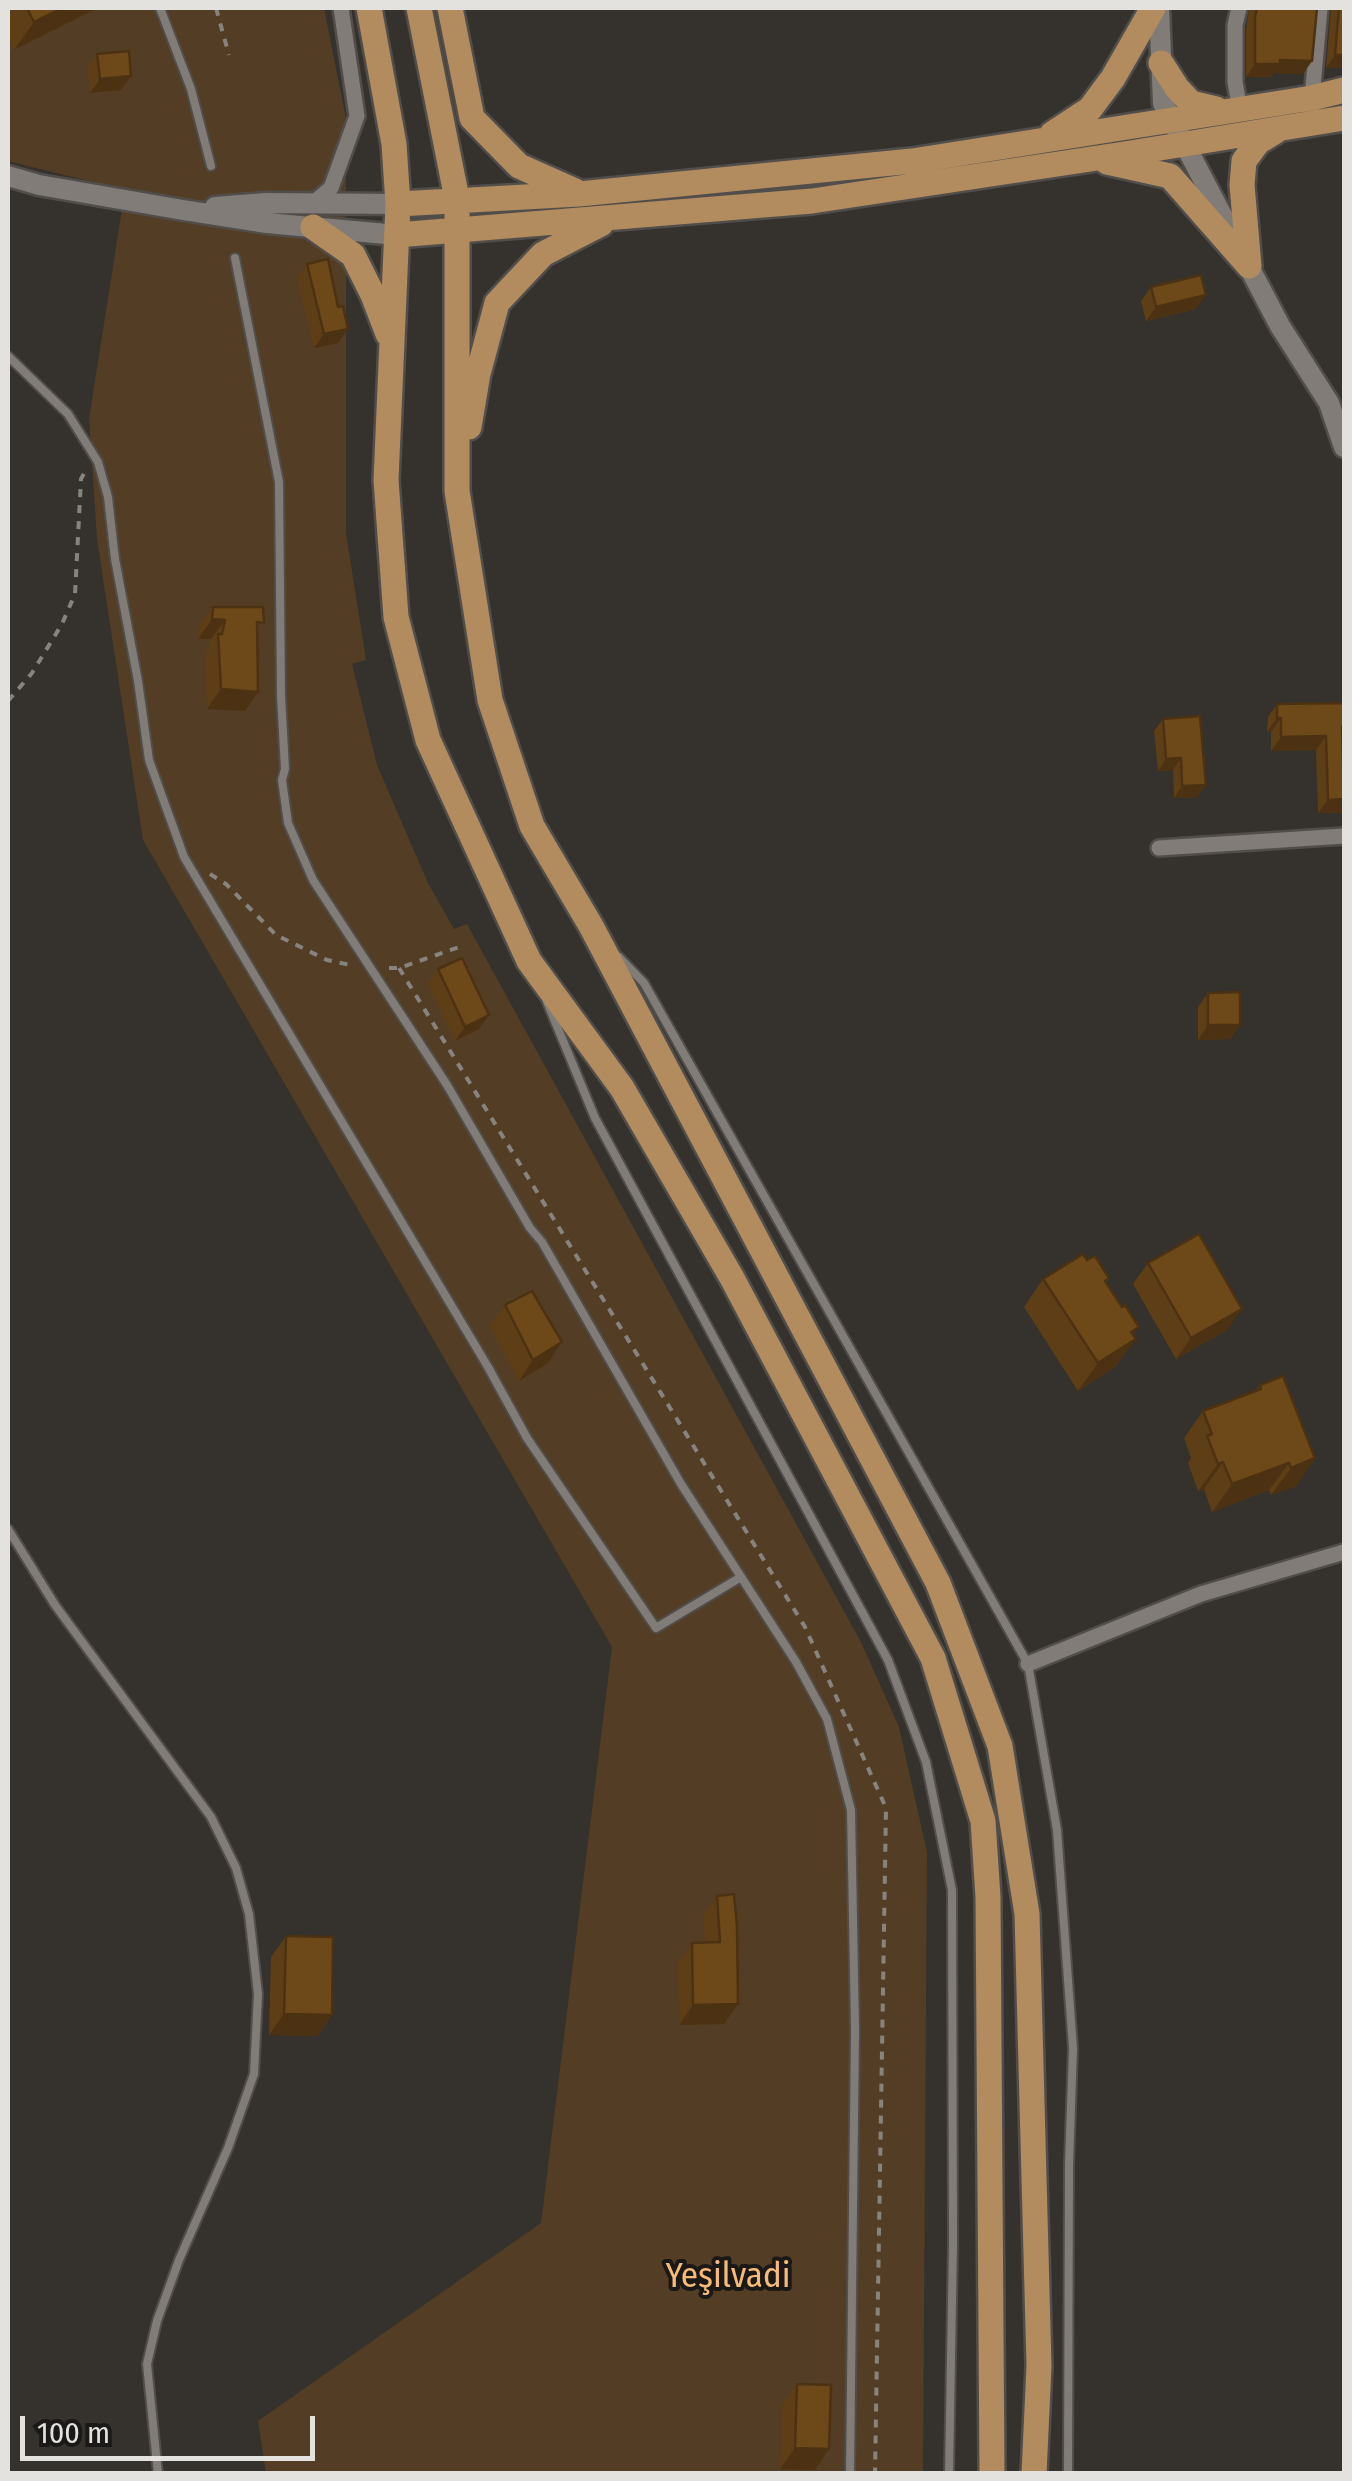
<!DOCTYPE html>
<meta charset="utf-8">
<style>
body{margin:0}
#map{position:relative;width:1352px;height:2481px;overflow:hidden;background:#35312c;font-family:"Fira Sans Condensed",sans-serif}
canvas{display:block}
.frame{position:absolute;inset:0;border:10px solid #e4e2df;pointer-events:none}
.scale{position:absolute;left:20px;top:2416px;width:295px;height:45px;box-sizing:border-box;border:5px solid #e4e2df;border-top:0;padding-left:12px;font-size:30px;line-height:35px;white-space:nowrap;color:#e4e2df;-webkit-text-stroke:8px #1b1917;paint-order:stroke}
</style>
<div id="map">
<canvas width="1352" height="2481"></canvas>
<div class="frame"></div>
<div class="scale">100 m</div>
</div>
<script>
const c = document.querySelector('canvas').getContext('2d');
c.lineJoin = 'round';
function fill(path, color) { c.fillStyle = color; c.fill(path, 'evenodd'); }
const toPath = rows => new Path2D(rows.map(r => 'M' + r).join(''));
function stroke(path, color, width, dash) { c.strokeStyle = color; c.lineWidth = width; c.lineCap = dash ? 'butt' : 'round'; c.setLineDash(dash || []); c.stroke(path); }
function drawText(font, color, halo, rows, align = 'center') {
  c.font = font + ' "Fira Sans Condensed",sans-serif'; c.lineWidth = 8; c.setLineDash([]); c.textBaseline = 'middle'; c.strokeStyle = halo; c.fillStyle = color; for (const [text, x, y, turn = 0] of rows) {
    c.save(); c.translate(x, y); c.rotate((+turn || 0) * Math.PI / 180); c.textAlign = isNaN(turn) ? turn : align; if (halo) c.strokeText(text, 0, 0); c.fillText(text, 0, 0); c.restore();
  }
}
fill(toPath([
 [8,8,324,8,346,119,346,533,366,660,352,664,377,765,428,883,454,929,467,924,861,1642,899,1727,927,1852,923,2473,266,2473,258,2421,541,2223,612,1647,143,840,97,539,89,419,125,190,8,161]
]), '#533d24');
const service = toPath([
 [160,8,191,89,211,166],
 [235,258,279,482,281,696,285,769,282,780,288,823,313,880,447,1085,530,1228,542,1242,681,1484,796,1662,827,1719,851,1810,855,2030,850,2474],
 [8,356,68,414,98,462,108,497,115,559,138,681,149,760,184,857,488,1367,527,1438,656,1628,741,1577],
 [619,957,644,983,1028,1664,1057,1830,1073,2048,1069,2165,1068,2474],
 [547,1002,595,1118,888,1660,926,1762,952,1890,953,2243,949,2474],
 [8,1529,55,1605,211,1817,236,1868,249,1914,258,1994,254,2074,228,2148,179,2260,157,2321,147,2364,158,2474]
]);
const minor = toPath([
 [1239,8,1235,25,1235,82,1240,110],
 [1312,98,1320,8],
 [312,204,331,188,357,116,341,8],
 [1159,848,1344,836],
 [1028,1664,1201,1594,1344,1552]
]);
const tertiary = toPath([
 [1159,8,1163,103,1280,326,1329,403,1344,447],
 [8,176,39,185,183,210,267,223,397,235],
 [215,207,266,203,398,204]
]);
const primary = toPath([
 [369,8,394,144,398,204,386,480,396,617,428,740,529,961,622,1088,732,1278,933,1658,983,1821,988,1897,992,2474],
 [419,8,457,199,457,491,490,700,532,826,591,926,938,1583,1000,1746,1027,1914,1039,2366,1034,2474],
 [450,8,472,118,519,166,575,191],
 [1161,63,1177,88,1191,103,1216,109],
 [1052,134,1090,109,1113,78,1153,8],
 [1107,162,1170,176,1249,266],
 [398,204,579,194,912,161,1312,98,1344,90],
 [313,227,353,255,373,295,388,334],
 [397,235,812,201,1124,154,1344,118],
 [1249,266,1242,185,1244,161,1258,142,1276,131],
 [469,427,478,374,497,303,543,254,601,224]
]);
stroke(service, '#514d4a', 12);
stroke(minor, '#514d4a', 20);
stroke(tertiary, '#514d4a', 25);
stroke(primary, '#514d4a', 30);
stroke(toPath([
 [216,8,229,55],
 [8,701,32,673,62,624,75,594,81,479,87,468],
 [210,874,226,884,276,935,327,960,355,966],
 [389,968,399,968,465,945],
 [399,968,805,1627,886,1808,875,2474]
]), '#878480', 4, [8, 8]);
stroke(service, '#817c77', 8);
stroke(minor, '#817c77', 15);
stroke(tertiary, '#817c77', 20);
stroke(primary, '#b28b5e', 25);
fill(toPath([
 [8,8,98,8,14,50,8,36],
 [1249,8,1317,8,1303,74,1274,73,1271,77,1246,77,1246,31],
 [1331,8,1344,8,1344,68,1326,68],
 [97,54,131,76,121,90,90,93,87,68],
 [307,264,338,307,348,329,338,343,314,348,297,278],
 [1151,287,1196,309,1146,321,1141,301],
 [213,607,257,632,245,711,207,709,205,653,210,646,211,639,198,639,199,626],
 [1277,704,1344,740,1343,740,1344,813,1318,813,1316,750,1271,751,1271,732,1267,732,1268,717],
 [1163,719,1206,785,1197,797,1174,798,1173,770,1158,771,1154,731],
 [438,969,479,1029,455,1041,428,983],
 [1208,993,1231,1039,1198,1040,1198,1007],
 [1087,1260,1106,1282,1133,1335,1116,1366,1078,1391,1024,1307,1043,1279],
 [1148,1263,1227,1330,1176,1359,1133,1284],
 [505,1305,548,1363,519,1381,490,1326],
 [1260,1385,1315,1458,1296,1486,1271,1495,1269,1490,1212,1512,1204,1489,1198,1491,1188,1463,1191,1458,1184,1438,1203,1411,1256,1391],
 [717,1896,737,1926,724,2024,679,2025,678,1963,692,1943,705,1942,703,1916],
 [286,1936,332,2015,317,2036,269,2035,271,1957],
 [797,2384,815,2470,780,2469,782,2405]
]), '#5e3e16');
fill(toPath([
 [62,8,98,8,14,50,34,22],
 [1335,55,1344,55,1344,68,1326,68],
 [1280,60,1312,61,1303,74,1274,73,1271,77,1246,77,1255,64],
 [131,76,121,90,90,93,100,79],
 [1206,295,1196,309,1146,321,1156,307],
 [348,329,338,343,314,348,324,334],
 [212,619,225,620,211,639,198,639],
 [221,689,258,692,245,711,207,709],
 [1277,718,1281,718,1271,732,1267,732],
 [1326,736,1316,750,1271,751,1281,737],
 [1181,758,1173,770,1158,771,1166,759],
 [1206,785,1197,797,1174,798,1182,786],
 [1344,799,1344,813,1318,813,1328,800],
 [489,1015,479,1029,455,1041,465,1027],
 [1208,1025,1240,1025,1231,1039,1198,1040],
 [1242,1309,1227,1330,1176,1359,1191,1338],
 [1139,1327,1126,1345,1136,1339,1116,1366,1078,1391,1098,1363,1131,1332],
 [562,1342,548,1363,519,1381,533,1360],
 [1315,1458,1296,1486,1271,1495,1291,1468],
 [1223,1462,1204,1489,1198,1491,1218,1464],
 [1289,1463,1269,1490,1212,1512,1232,1484],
 [738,2004,724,2024,679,2025,693,2005],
 [284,2014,332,2015,317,2036,269,2035],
 [795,2448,829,2449,815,2470,780,2469]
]), '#4c3212');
const building = toPath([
 [27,8,62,8,34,22,27,8],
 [1257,8,1317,8,1312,61,1280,60,1280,64,1255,64,1255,18,1257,8],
 [1339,8,1344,8,1344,55,1335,55,1339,8],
 [129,51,131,76,100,79,97,54,129,51],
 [328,259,338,307,343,306,348,329,324,334,307,264,328,259],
 [1201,275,1206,295,1156,307,1151,287,1201,275],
 [213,607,263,607,264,623,257,622,258,692,221,689,218,634,222,634,225,620,212,619,213,607],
 [1344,703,1344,726,1342,726,1344,799,1328,800,1326,736,1281,737,1281,718,1277,718,1277,704,1344,703],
 [1200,716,1206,785,1182,786,1181,758,1166,759,1163,719,1200,716],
 [462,958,489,1015,465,1027,438,969,462,958],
 [1240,992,1240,1025,1208,1025,1208,993,1240,992],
 [1199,1234,1242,1309,1191,1338,1148,1263,1199,1234],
 [1083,1254,1087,1260,1095,1256,1109,1278,1105,1281,1122,1307,1125,1305,1139,1327,1131,1332,1136,1339,1098,1363,1043,1279,1083,1254],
 [532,1291,562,1342,533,1360,505,1305,532,1291],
 [1283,1376,1315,1458,1291,1468,1289,1463,1232,1484,1223,1462,1218,1464,1207,1436,1212,1434,1203,1411,1261,1389,1260,1385,1283,1376],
 [734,1894,737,1926,738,2004,693,2005,692,1943,720,1942,717,1896,734,1894],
 [286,1936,333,1937,332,2015,284,2014,286,1936],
 [797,2384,831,2385,829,2449,795,2448,797,2384]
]);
fill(building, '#6d4819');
stroke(building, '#4c3212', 2.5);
drawText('35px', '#f7ba77', '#1b1917', [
 ["Yeşilvadi",728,2277]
]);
</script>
